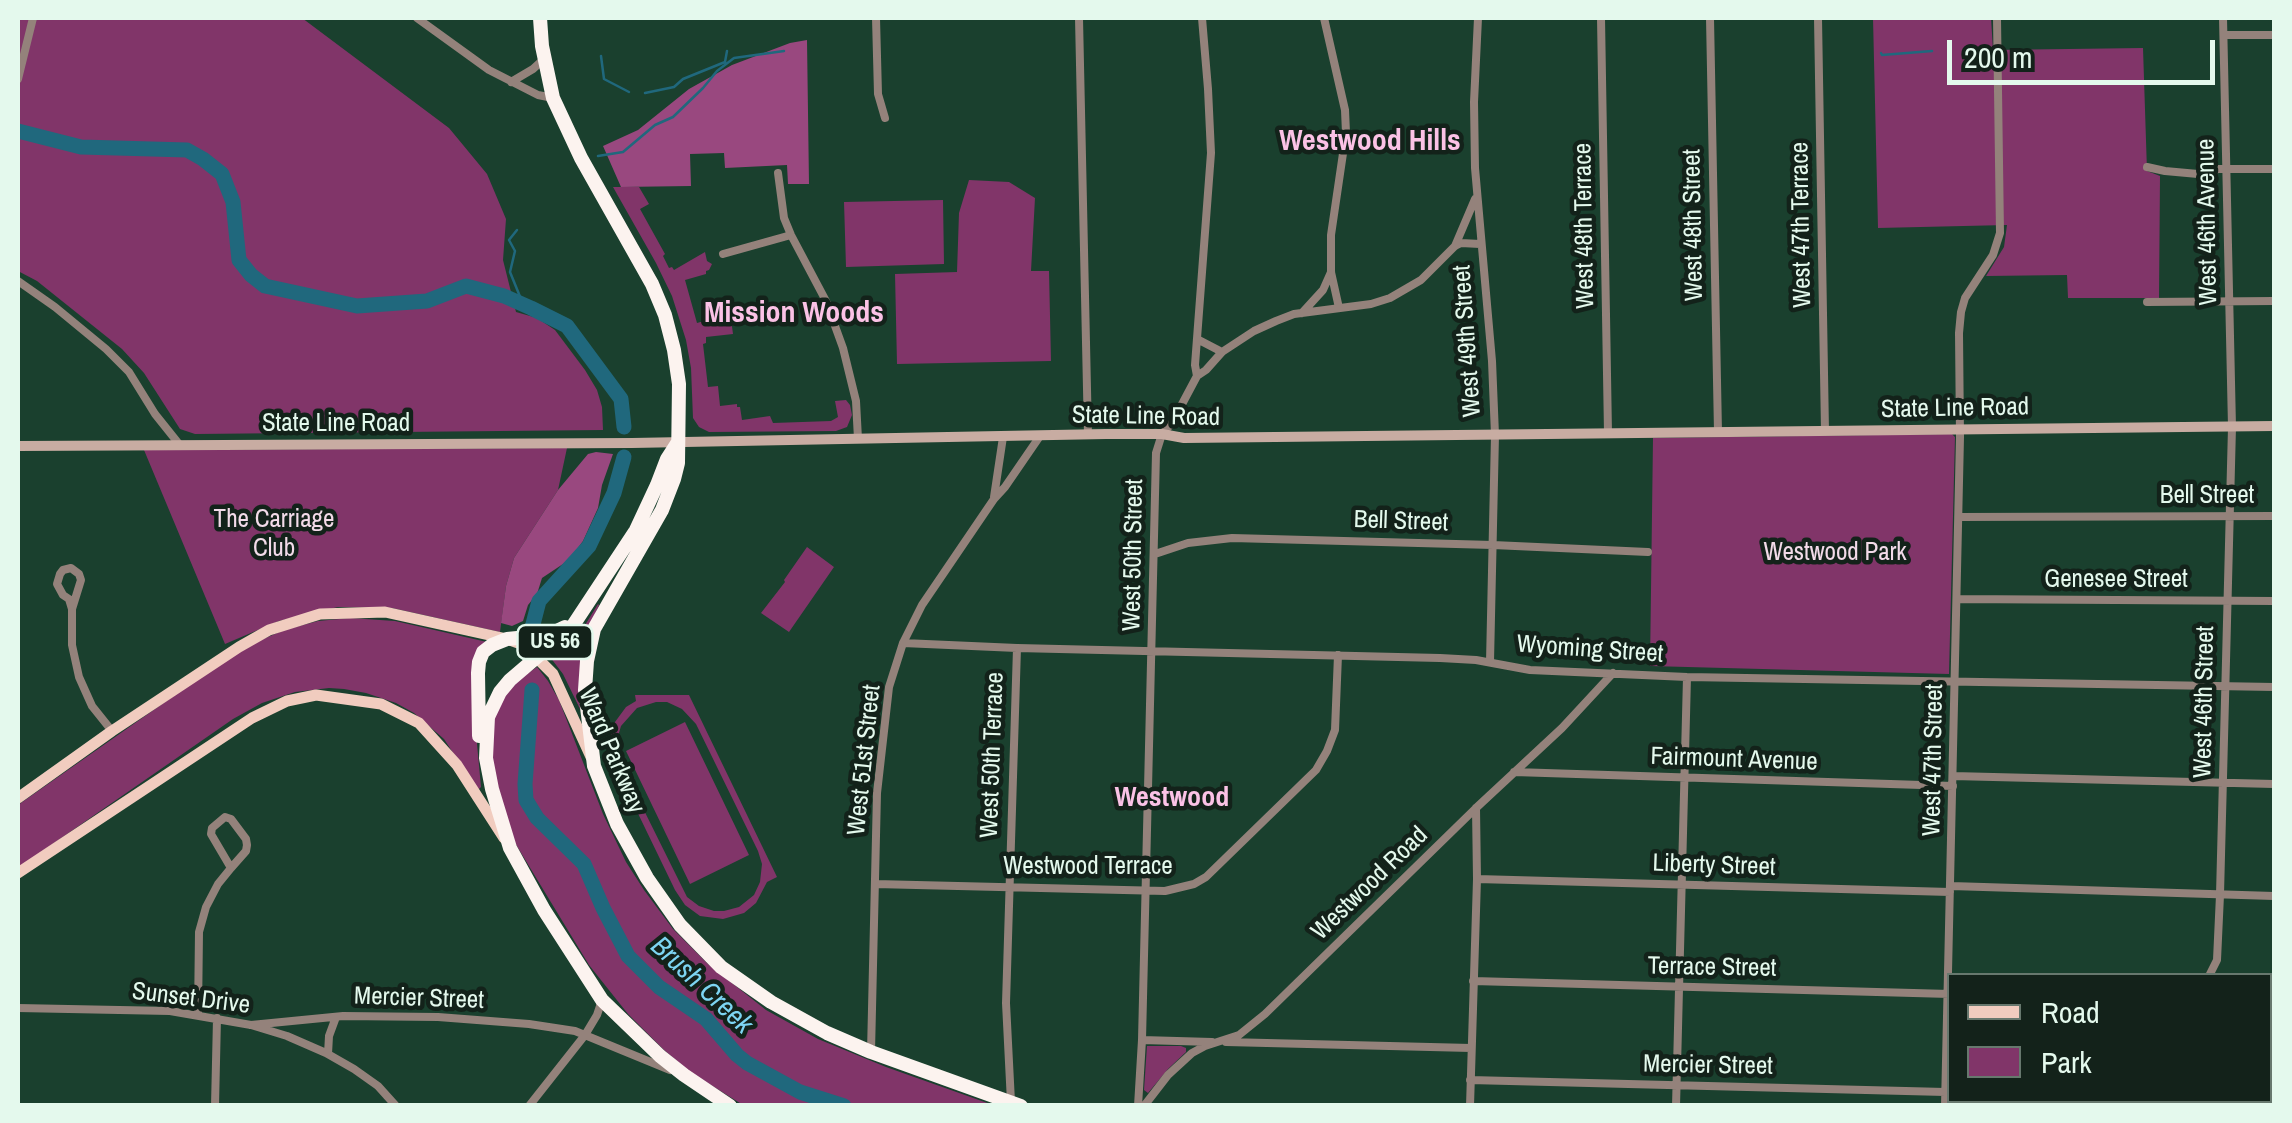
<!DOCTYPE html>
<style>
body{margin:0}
#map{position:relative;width:2292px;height:1123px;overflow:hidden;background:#1a402e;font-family:"Archivo Narrow",sans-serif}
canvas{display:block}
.frame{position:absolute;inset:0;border:20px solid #e4f9ed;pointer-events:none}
.legend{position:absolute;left:1947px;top:973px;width:325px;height:130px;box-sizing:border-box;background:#13221a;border:2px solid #67786e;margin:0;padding:12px 18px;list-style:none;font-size:30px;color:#e4f9ed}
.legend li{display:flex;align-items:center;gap:20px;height:50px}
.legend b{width:50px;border:2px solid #67786e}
.scale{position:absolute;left:1947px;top:40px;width:268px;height:45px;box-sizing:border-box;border:5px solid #e4f9ed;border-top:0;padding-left:12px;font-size:30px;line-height:35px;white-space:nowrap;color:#e4f9ed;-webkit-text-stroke:8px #13221a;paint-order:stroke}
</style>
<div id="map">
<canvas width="2292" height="1123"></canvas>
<div class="frame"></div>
<ul class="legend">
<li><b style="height:12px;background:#f1ccbf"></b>Road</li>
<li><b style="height:28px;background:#813569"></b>Park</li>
</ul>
<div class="scale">200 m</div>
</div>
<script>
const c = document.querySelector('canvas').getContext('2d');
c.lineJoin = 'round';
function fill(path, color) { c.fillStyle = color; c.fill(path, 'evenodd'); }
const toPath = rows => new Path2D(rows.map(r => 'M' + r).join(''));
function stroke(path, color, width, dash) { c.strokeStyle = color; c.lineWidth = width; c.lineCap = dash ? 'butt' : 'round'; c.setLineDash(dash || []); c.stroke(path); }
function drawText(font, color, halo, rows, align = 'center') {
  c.font = font + ' "Archivo Narrow",sans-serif'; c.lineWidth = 9; c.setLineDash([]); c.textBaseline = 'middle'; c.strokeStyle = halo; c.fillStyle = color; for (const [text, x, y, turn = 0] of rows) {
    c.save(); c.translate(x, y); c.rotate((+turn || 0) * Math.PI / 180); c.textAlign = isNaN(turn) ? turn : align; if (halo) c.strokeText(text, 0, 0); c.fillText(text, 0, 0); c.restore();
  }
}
fill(toPath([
 [18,18,302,18,449,128,487,174,506,219,503,260,516,312,537,318,555,330,585,370,597,390,602,407,603,430,195,434,180,429,144,373,122,349,37,281,18,271],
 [1873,18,1991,18,1993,50,2143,48,2147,171,2160,176,2159,298,2068,298,2067,275,1986,276,2004,247,2007,225,1878,228],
 [969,180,1009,182,1035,198,1031,271,1049,271,1051,361,897,364,895,274,957,272,959,213],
 [613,187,639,187,649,204,640,209,665,254,663,256,669,268,672,267,674,270,705,252,707,261,712,264,709,270,706,271,706,274,685,280,697,323,718,317,720,322,731,319,733,334,706,337,706,343,703,344,708,387,718,386,720,406,737,404,737,407,740,407,742,420,770,416,773,423,831,421,838,417,835,401,846,400,850,405,852,415,847,427,836,431,709,432,699,427,693,418,691,368,686,340,672,296,656,263],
 [943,200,944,264,846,267,844,202],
 [1952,434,1955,437,1949,674,1650,666,1653,438],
 [567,448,558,490,514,558,506,586,500,632,392,608,338,607,279,621,225,644,144,450],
 [807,547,834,567,789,632,761,613,785,582,784,580],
 [598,604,599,605,589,628,580,709,563,674,550,657,582,630],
 [350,618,395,621,487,642,476,733,481,787,479,789,476,788,444,739,414,713,396,703,366,693,344,689,329,688,295,692,262,703,233,719,18,868,18,805,225,660,254,643,284,630,318,621],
 [537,667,548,681,559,700,603,814,626,862,644,890,673,929,708,964,766,1010,818,1039,886,1067,993,1105,743,1105,690,1072,664,1050,628,1014,589,965,512,838,492,771,494,712,515,682],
 [635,695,689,695,777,877,767,882,756,903,744,913,723,919,700,916,685,905,675,890,616,768,611,753,610,738,615,722,626,707,636,701],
 [656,702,667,702,682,709,696,724,758,851,762,864,760,882,754,895,739,907,724,911,714,911,699,906,687,897,620,762,616,743,621,726,637,708],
 [685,722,749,855,690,884,626,751],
 [1147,1046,1181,1046,1186,1048,1186,1052,1168,1069,1148,1093,1144,1090]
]), '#813569');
fill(toPath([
 [807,40,809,184,788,184,787,165,725,168,724,153,690,154,691,186,621,187,603,146,638,130,689,89,732,65,790,43],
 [596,452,613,454,602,485,598,508,583,541,569,560,542,578,537,594,528,605,523,621,512,626,501,623,506,586,514,558,558,490,588,454]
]), '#99487f');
stroke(toPath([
 [1881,53,1882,55,1932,51],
 [601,56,604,79,629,92],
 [645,93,674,87,683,79,725,62,727,51],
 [598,156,623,152,655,125,673,117,703,88,717,71,734,58,784,51],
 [517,230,509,240,515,251,510,272,523,304]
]), '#20687d', 2.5);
stroke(toPath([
 [18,131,81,147,187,150,203,159,222,174,233,202,239,260,251,275,265,286,357,306,427,301,466,286,504,296,531,308,567,326,621,399,624,427],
 [532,628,539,601,589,546,614,493,624,457],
 [532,690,525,784,526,800,537,818,584,864,603,908,628,956,659,987,706,1019,737,1055,747,1063,800,1092,844,1106]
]), '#20687d', 15);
stroke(toPath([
 [417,18,489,70,538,95,553,98],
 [876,18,878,94,885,118],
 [1079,18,1088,435],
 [1324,18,1345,110,1346,133,1331,235,1331,272,1339,308],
 [1478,18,1474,102,1475,168,1492,361,1495,435,1490,662],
 [1601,18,1608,433],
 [1710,18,1718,432],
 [1818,18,1825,431],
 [2224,35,2274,35],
 [18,79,33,18],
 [511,82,533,69,544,59],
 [2147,167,2165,171,2198,174,2218,169,2274,169],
 [778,173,784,218,791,235,826,301,843,348,856,401,858,439],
 [1455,246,1475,199],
 [723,254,791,235],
 [18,281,55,307,106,349,129,372,155,414,179,444],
 [2147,302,2274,301],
 [1302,313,1323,290,1331,272],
 [1197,339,1222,352],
 [1197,376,1206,370,1222,352,1254,331,1276,321,1294,314,1371,304,1390,298,1421,280,1455,246,1461,243,1480,244],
 [994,497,1003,437],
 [1959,517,2274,516],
 [1155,554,1188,543,1232,538,1493,545,1648,552],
 [1957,599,2274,601],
 [72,609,69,599,63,595,57,584,60,574,63,570,71,568,79,574,81,580,72,609,72,645,79,677,92,706,112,731],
 [903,643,1017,648,1440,658,1476,660,1530,670,1687,677,2274,687],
 [1514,772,1953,786],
 [1953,776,2274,784],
 [1477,879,1950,892],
 [875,884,1165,891,1194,884,1206,877,1316,770,1327,751,1335,730,1338,655],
 [1951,886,2274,896],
 [2209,976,2217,960,2220,895,2232,427,2223,18],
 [1473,981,1950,994],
 [2270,1003,2274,1003],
 [18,1008,170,1011,251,1025,287,1036,326,1053,354,1069,378,1086,396,1106],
 [198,1015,199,932,206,907,218,884,231,868,246,851,247,845,246,839,231,819,225,817,212,828,211,834,231,868],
 [251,1025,343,1016,438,1017,529,1024,575,1031,670,1070],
 [1142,1040,1212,1042],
 [1226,1042,1471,1048],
 [871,1052,877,793,889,687,903,643,922,605,994,499,1005,487,1040,436],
 [328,1054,329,1036,336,1017],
 [1470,1080,1945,1092],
 [2108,1100,2274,1105],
 [1011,1102,1006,1003,1017,648],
 [215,1106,217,1018],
 [529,1106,585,1035,597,1015,602,1000],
 [1138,1106,1142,1040,1156,453,1162,434,1172,423,1197,376,1195,365,1211,153,1208,89,1202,18],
 [1144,1106,1168,1075,1192,1053,1205,1046,1239,1035,1265,1014,1476,808,1562,728,1613,673],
 [1470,1106,1477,879,1476,808],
 [1676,1106,1687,677],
 [1945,1106,1960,437,1959,333,1961,312,1965,298,1993,255,2000,233,1997,18]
]), '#94827b', 8);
stroke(toPath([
 [18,446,632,443,1106,434,1162,434,1184,438,2274,426]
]), '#c8aca2', 10);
stroke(toPath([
 [18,798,112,731,239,647,269,630,320,614,385,612,507,639,524,645,553,674,591,757],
 [18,873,252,718,287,701,316,695,381,704,419,723,457,765,504,838]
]), '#f1ccbf', 11);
stroke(toPath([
 [540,18,542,46,553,98,581,158,652,284,665,315,674,350,679,384,678,463,674,479,662,510,594,629,587,661,585,690,594,766,617,824,647,878,680,925,721,967,771,1002,827,1033,871,1052,1021,1106],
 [678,442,667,459,657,485,636,530,572,627,510,680,500,692,488,717,486,758,492,789,510,848,544,910,602,1000,660,1056,684,1075,730,1106],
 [479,736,478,673,479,662,483,652,492,645,507,639,548,635,565,627]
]), '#fcf3ef', 14);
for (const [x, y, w] of [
 [555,642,75]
]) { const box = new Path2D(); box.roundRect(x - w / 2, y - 17, w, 34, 8); c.fillStyle = '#13221a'; c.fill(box); stroke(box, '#e4f9ed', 2.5); }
drawText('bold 22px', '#e4f9ed', null, [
 ["US 56",555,642]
]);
drawText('25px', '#e4f9ed', '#13221a', [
 ["West 46th Avenue",2208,222,-91],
 ["West 48th Street",1694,225,-91],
 ["West 47th Terrace",1802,225,-91],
 ["West 48th Terrace",1585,226,-91],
 ["West 49th Street",1468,341,-94],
 ["State Line Road",1955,409,-1],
 ["State Line Road",1146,417,1],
 ["State Line Road",336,424],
 ["Bell Street",2207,496],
 ["Bell Street",1401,522,2],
 ["West 50th Street",1134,555,-89],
 ["Genesee Street",2116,580],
 ["Wyoming Street",1590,650,4],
 ["West 46th Street",2205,702,-89],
 ["Ward Parkway",611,751,67],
 ["West 50th Terrace",993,755,-88],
 ["West 51st Street",865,760,-84],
 ["Fairmount Avenue",1734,760,2],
 ["West 47th Street",1934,760,-89],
 ["Liberty Street",1714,866,2],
 ["Westwood Terrace",1088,867],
 ["Westwood Road",1370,884,-44],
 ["Terrace Street",1712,968,1],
 ["Sunset Drive",191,999,7],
 ["Mercier Street",419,999,2],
 ["Mercier Street",1708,1066,1]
]);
drawText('25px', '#f3dbe9', '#13221a', [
 ["The Carriage",274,520],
 ["Club",274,549],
 ["Westwood Park",1835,553]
]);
drawText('bold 28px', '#fbc2e6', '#13221a', [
 ["Westwood",1172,798]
]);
drawText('italic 28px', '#7dd5f2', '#13221a', [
 ["Brush Creek",701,986,43]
]);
drawText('bold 30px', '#fbc2e6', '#13221a', [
 ["Westwood Hills",1370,142],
 ["Mission Woods",794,314]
]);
</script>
